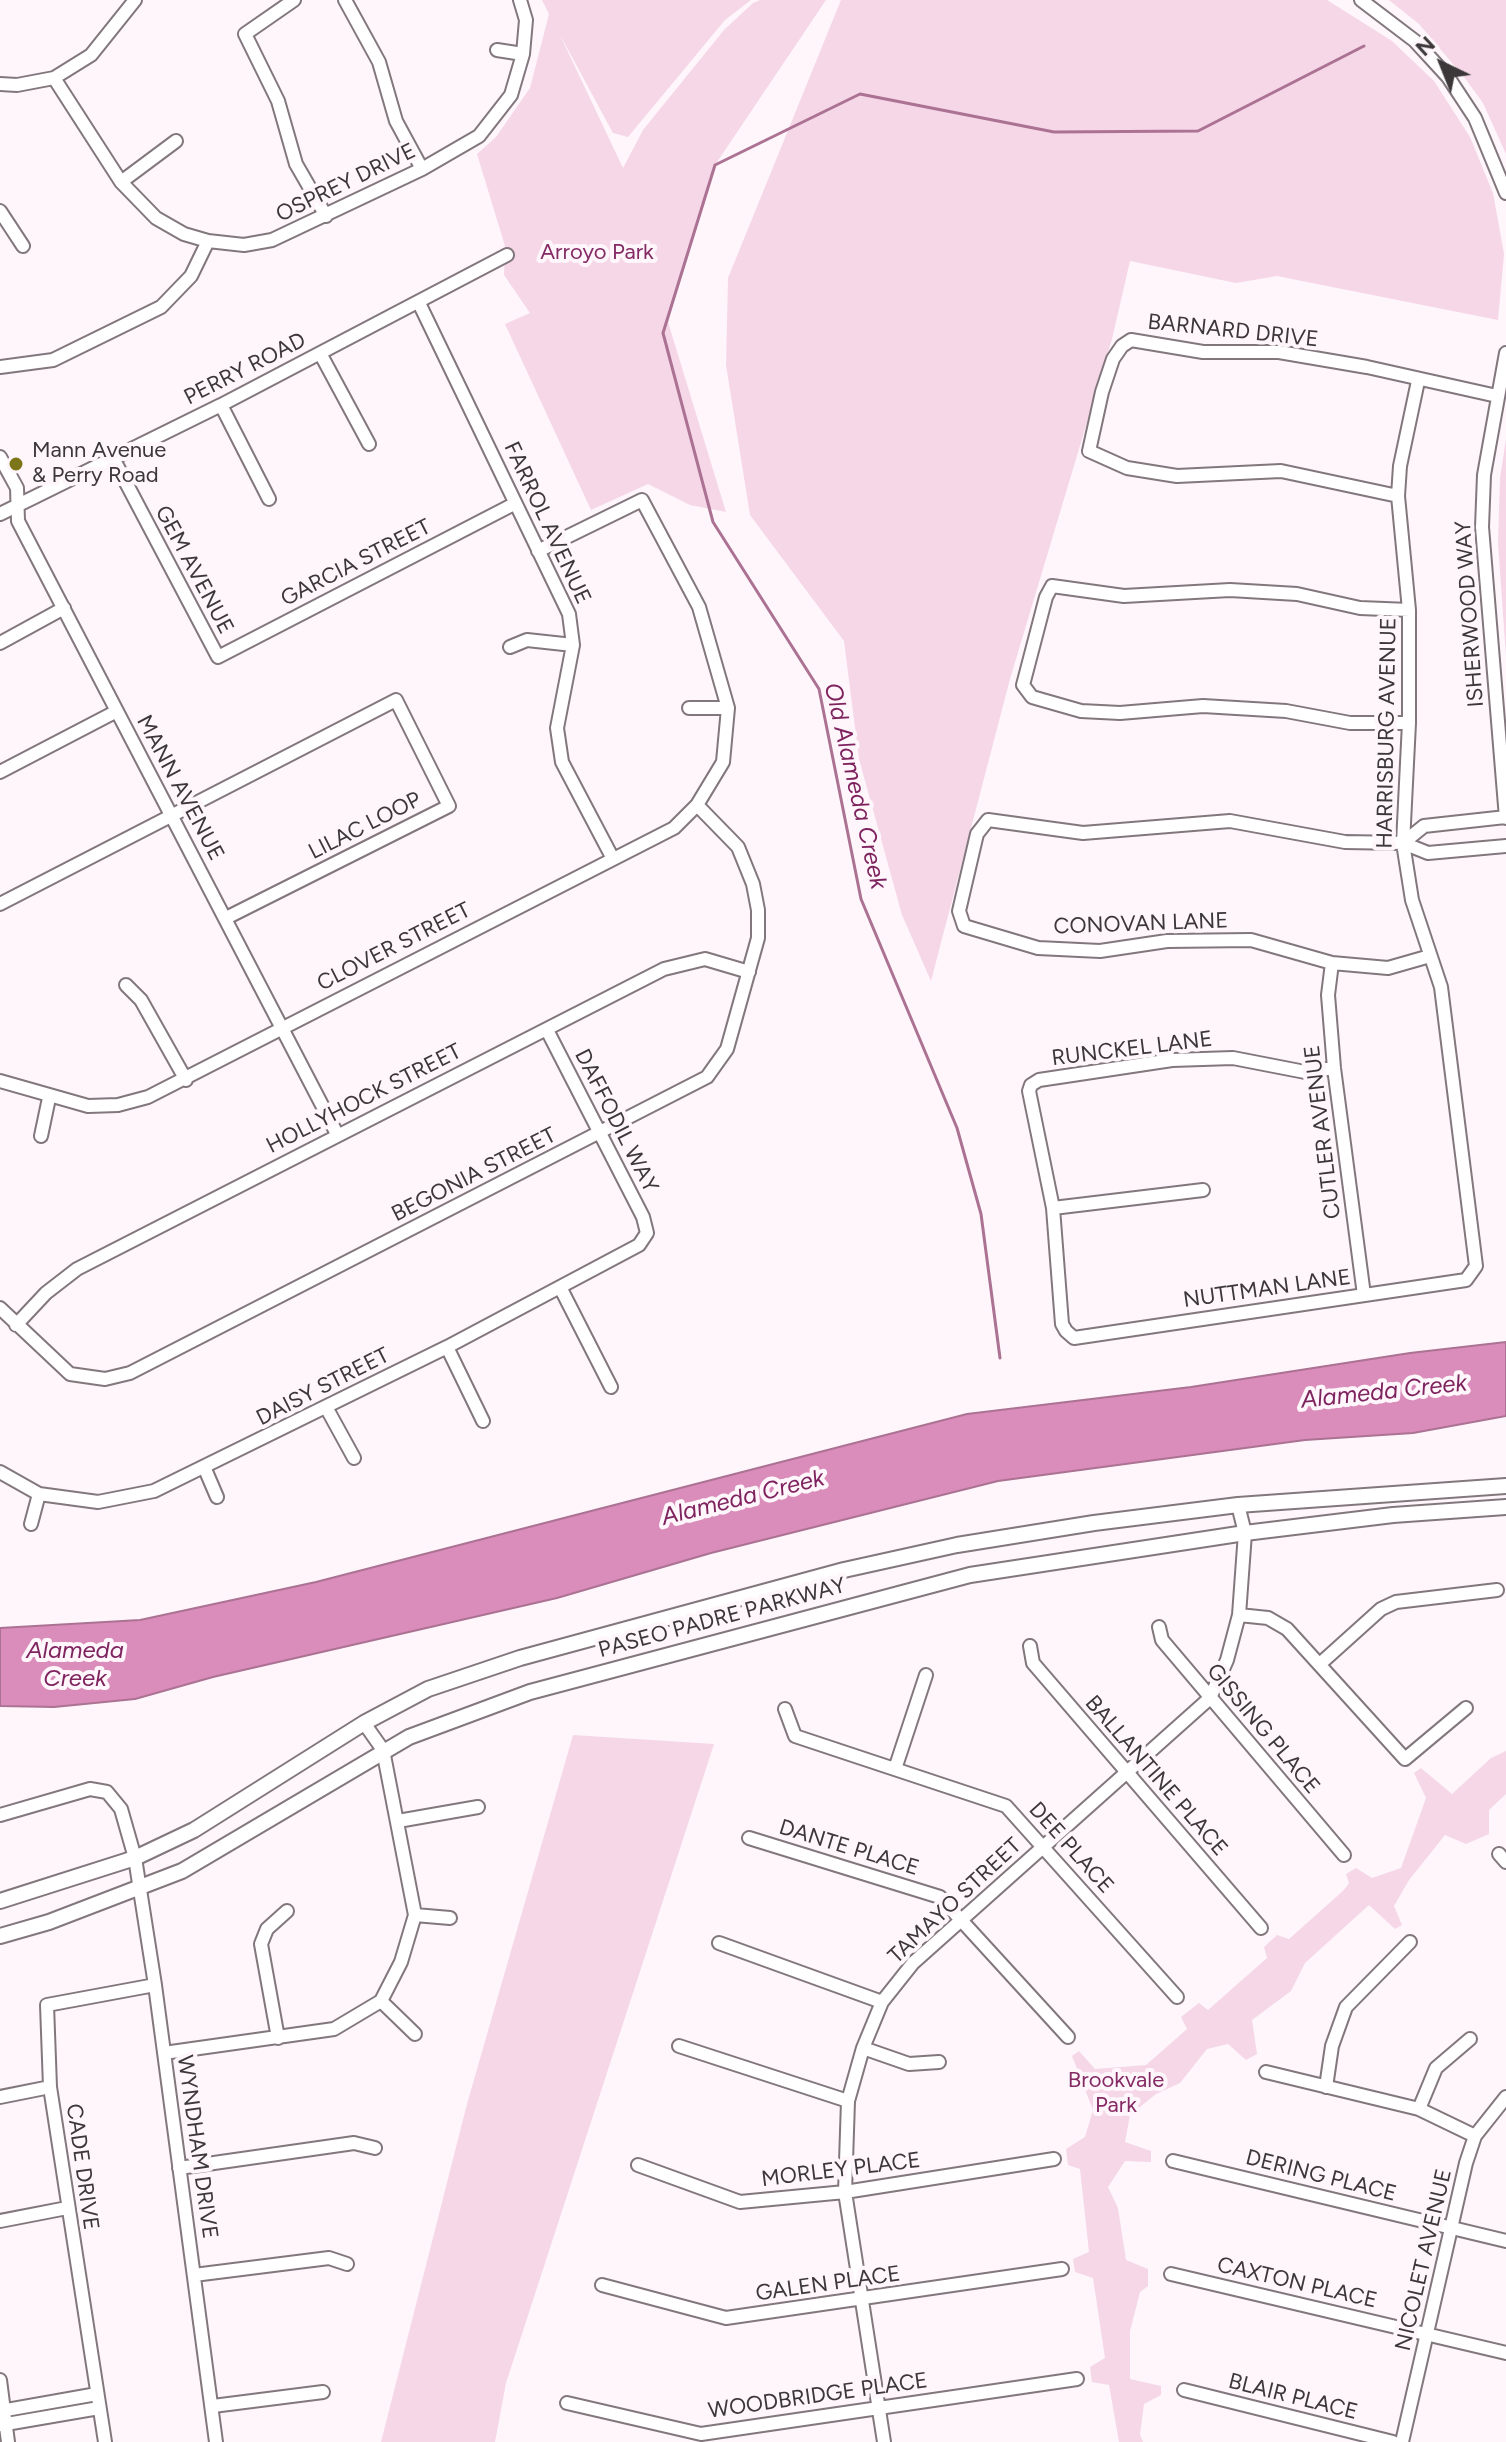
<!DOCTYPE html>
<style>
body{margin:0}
#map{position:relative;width:1506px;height:2442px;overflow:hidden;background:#fef6fa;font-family:Figtree,sans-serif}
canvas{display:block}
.north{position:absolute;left:1402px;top:24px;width:80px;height:80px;-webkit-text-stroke:6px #fef6fa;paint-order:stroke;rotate:317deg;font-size:22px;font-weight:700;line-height:32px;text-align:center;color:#3c3739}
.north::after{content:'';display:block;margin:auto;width:28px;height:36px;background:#3c3739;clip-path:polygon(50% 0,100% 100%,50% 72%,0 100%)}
</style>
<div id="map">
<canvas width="1506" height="2442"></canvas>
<div class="north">N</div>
</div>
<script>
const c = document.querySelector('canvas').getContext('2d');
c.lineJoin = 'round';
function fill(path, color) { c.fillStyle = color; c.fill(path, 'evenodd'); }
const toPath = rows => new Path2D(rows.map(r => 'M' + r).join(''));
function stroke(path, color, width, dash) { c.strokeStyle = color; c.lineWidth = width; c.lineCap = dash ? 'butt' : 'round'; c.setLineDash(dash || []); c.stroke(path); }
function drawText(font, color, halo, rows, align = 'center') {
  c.font = font + ' Figtree,sans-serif'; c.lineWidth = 8; c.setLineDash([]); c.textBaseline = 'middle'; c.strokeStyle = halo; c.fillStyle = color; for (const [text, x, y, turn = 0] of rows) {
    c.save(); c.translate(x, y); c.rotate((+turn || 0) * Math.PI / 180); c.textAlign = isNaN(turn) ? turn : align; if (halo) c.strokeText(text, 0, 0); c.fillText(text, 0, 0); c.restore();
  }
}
fill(toPath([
 [542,0,751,0,725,20,628,137,613,133,559,33,623,168,643,130,724,30,753,3,760,0,826,0,715,165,668,322,726,512,690,505,648,484,591,510,505,324,530,313,504,275,505,246,477,154,496,137,530,88,549,14],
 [841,0,1327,0,1392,41,1434,81,1470,137,1493,193,1504,254,1498,320,1277,276,1236,283,1130,261,1112,339,1010,679,931,981,902,915,859,759,844,641,750,515,726,365,728,278],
 [1389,0,1506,0,1506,154,1483,103,1464,77,1419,24],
 [1506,439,1506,656,1498,543,1500,478],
 [573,1735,714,1744,506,2383,495,2442,381,2442,467,2104],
 [1506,1751,1506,1794,1489,1810,1489,1834,1466,1844,1445,1835,1409,1880,1394,1906,1402,1925,1395,1929,1369,1905,1305,1963,1291,1991,1252,2020,1257,2054,1246,2060,1228,2044,1207,2049,1180,2083,1156,2094,1130,2115,1125,2142,1151,2151,1151,2162,1125,2161,1108,2187,1118,2208,1126,2260,1148,2269,1148,2286,1140,2292,1130,2331,1130,2379,1161,2386,1161,2395,1144,2404,1140,2434,1143,2442,1119,2442,1109,2385,1092,2382,1090,2367,1105,2358,1093,2278,1075,2272,1073,2259,1089,2252,1080,2169,1068,2165,1066,2149,1085,2137,1093,2110,1072,2056,1079,2051,1095,2069,1146,2065,1187,2029,1181,2017,1199,2003,1208,2010,1267,1958,1264,1947,1277,1935,1289,1939,1344,1890,1349,1883,1346,1874,1356,1868,1372,1878,1401,1868,1426,1798,1414,1773,1421,1768,1452,1794,1491,1758]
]), '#f5d7e7');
const water = toPath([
 [1506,1342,1506,1416,1413,1433,1305,1440,998,1481,711,1553,557,1598,213,1677,135,1699,54,1707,0,1706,0,1628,140,1620,316,1582,967,1414,1191,1387,1410,1353,1506,1342]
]);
fill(water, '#da8cba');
stroke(water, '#ab7293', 2);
stroke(toPath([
 [1000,1358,981,1214,957,1128,861,899,819,689,713,522,663,333,715,165,860,94,1054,132,1198,131,1364,46]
]), '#ab7293', 3);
const minor = toPath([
 [294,0,245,34,278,101,296,164,326,216],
 [345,0,379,62,396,121,422,169],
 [1361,0,1415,41,1448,77,1475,118,1506,193],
 [497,50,523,54],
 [54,78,121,182,156,218,184,234,208,241,244,245,272,240,422,169,479,136,511,95,523,54,526,20,520,0],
 [0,84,17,85,54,78,91,55,135,0],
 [121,182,176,141],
 [0,211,23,246],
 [419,303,569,614,573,645,557,728,562,762,612,857],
 [320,353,369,444],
 [1506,353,1484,475,1482,527,1506,818],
 [0,367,53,360,161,307,191,276,208,241],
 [221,405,269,499],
 [0,457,17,488,18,521,337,1134],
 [113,458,218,657,514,504],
 [1398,496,1281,471,1177,476,1127,468,1089,451,1102,392,1113,359,1122,346,1131,340,1203,352,1279,352,1367,367,1497,396],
 [0,514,221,405,507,255],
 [1409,610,1360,608,1297,594,1230,590,1124,596,1052,586,1046,597,1023,685,1032,697,1081,711,1120,713,1203,706,1286,711,1350,723,1409,723],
 [0,643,64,608],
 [510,647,527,640,573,645],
 [689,708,728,708],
 [0,772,117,711],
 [1403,843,1424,826,1506,817],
 [0,904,396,700,449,806,226,918],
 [1430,956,1388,968,1332,963,1251,940,1167,941,1100,951,1038,948,964,926,959,911,977,834,988,820,1083,833,1230,821,1345,842,1403,843,1428,853,1506,846],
 [1332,963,1328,995,1334,1068,1364,1295],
 [126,985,141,1000,186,1080],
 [1334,1068,1305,1072,1233,1058,1172,1060,1039,1080,1031,1085,1029,1091,1053,1208,1062,1324,1066,1331,1074,1338,1466,1280,1476,1266,1441,987,1412,900,1403,843,1409,723,1409,610,1398,496,1400,466,1418,381],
 [0,1081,88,1106,118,1105,148,1097,674,828,697,805,723,762,728,708,699,607,642,500,538,551],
 [41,1136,49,1098],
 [1053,1208,1203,1190],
 [560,1287,611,1387],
 [0,1308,70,1374,105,1379,130,1373,707,1077,727,1049,758,938,758,910,753,884,738,847,697,805],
 [16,1325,46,1293,77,1269,664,969,705,959,749,972],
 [447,1347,483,1421],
 [326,1407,354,1458],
 [205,1469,217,1497],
 [0,1472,39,1494,98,1502,154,1491,447,1347,639,1245,647,1233,643,1217,547,1030],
 [31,1524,39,1494],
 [1239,1615,1268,1618,1287,1629,1405,1759,1466,1708],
 [1159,1627,1162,1640,1344,1855],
 [1030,1646,1033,1663,1261,1928],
 [1321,1663,1381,1609,1396,1602,1497,1590],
 [785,1709,795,1736,1006,1806,1177,1997],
 [895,1769,926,1675],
 [0,1815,90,1789,107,1792,121,1809,135,1858,155,1985,216,2442],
 [398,1821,478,1807],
 [749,1838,940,1897,1068,2037],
 [1499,1854,1506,1862],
 [415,1915,450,1918],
 [719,1943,882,2002],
 [381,2001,415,2034],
 [278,2038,261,1944,267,1929,287,1911],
 [679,2046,848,2101],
 [863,2048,909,2064,939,2062],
 [164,2053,334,2029,381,2001,401,1962,415,1915,383,1750,364,1723],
 [1266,2072,1419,2109,1475,2136],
 [1326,2087,1332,2046,1346,2007,1410,1942],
 [0,2097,50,2087],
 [1419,2109,1436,2068,1470,2039],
 [1173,2161,1506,2241],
 [638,2165,740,2202,845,2192,1054,2159],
 [179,2168,354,2143,375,2148],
 [0,2221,67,2208],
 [1171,2274,1506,2353],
 [194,2275,329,2258,347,2264],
 [602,2285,726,2318,1062,2269],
 [0,2380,8,2442],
 [1184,2390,1393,2442],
 [567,2403,701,2434,1077,2379],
 [213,2406,323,2392],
 [0,2411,97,2394],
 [0,2425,99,2408],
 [105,2442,50,2087,47,2005,155,1985],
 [884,2442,845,2192,848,2101,863,2048,882,2002,913,1963,1210,1698,1227,1660,1239,1615,1245,1533,1238,1505],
 [1402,2442,1466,2163,1475,2136,1506,2097]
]);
const major = toPath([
 [0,1901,135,1858,194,1830,364,1723,428,1689,520,1658,844,1570,957,1545,1094,1523,1238,1505,1506,1486],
 [0,1936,49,1922,182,1871,409,1737,530,1692,970,1575,1245,1533,1393,1515,1506,1507]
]);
stroke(minor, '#83777e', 16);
stroke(major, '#83777e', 18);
stroke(minor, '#fff', 12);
stroke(major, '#fff', 14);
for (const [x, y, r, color] of [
 [16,464,8,"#7c7519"]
]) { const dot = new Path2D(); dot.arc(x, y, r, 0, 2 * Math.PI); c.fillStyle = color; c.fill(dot); stroke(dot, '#fef6fa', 3); }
drawText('22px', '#3c3739', '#fef6fa', [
 ["OSPREY DRIVE",346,183,-26],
 ["BARNARD DRIVE",1233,331,6],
 ["PERRY ROAD",245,369,-27],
 ["FARROL AVENUE",547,523,65],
 ["GARCIA STREET",356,563,-27],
 ["GEM AVENUE",194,570,62],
 ["ISHERWOOD WAY",1470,614,-94],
 ["HARRISBURG AVENUE",1387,733,-89],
 ["MANN AVENUE",180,788,62],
 ["LILAC LOOP",365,826,-27],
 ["CONOVAN LANE",1141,924,-2],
 ["CLOVER STREET",394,947,-27],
 ["RUNCKEL LANE",1132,1049,-7],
 ["HOLLYHOCK STREET",364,1099,-27],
 ["DAFFODIL WAY",616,1121,63],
 ["CUTLER AVENUE",1323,1132,-97],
 ["BEGONIA STREET",474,1175,-27],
 ["NUTTMAN LANE",1267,1289,-8],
 ["DAISY STREET",323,1387,-27],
 ["PASEO PADRE PARKWAY",722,1618,-15],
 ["GISSING PLACE",1263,1729,50],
 ["BALLANTINE PLACE",1156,1776,49],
 ["DANTE PLACE",849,1848,17],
 ["DEE PLACE",1071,1848,48],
 ["TAMAYO STREET",955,1901,-43],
 ["WYNDHAM DRIVE",197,2147,82],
 ["CADE DRIVE",82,2167,82],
 ["MORLEY PLACE",841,2170,-7],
 ["DERING PLACE",1321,2176,14],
 ["NICOLET AVENUE",1424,2260,-77],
 ["CAXTON PLACE",1297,2283,13],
 ["GALEN PLACE",828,2284,-8],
 ["WOODBRIDGE PLACE",818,2396,-8],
 ["BLAIR PLACE",1293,2397,14]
]);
drawText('22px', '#842a65', '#fef6fa', [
 ["Arroyo Park",597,253],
 ["Brookvale",1116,2081],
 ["Park",1116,2106]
]);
drawText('22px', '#3c3739', '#fef6fa', [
 ["Mann Avenue",32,451],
 ["& Perry Road",32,476]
], 'left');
drawText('italic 24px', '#7e235f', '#fef6fa', [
 ["Old Alameda Creek",855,786,77],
 ["Alameda Creek",1384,1392,-6],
 ["Alameda Creek",743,1498,-14],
 ["Alameda",75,1651],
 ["Creek",75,1679]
]);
</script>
